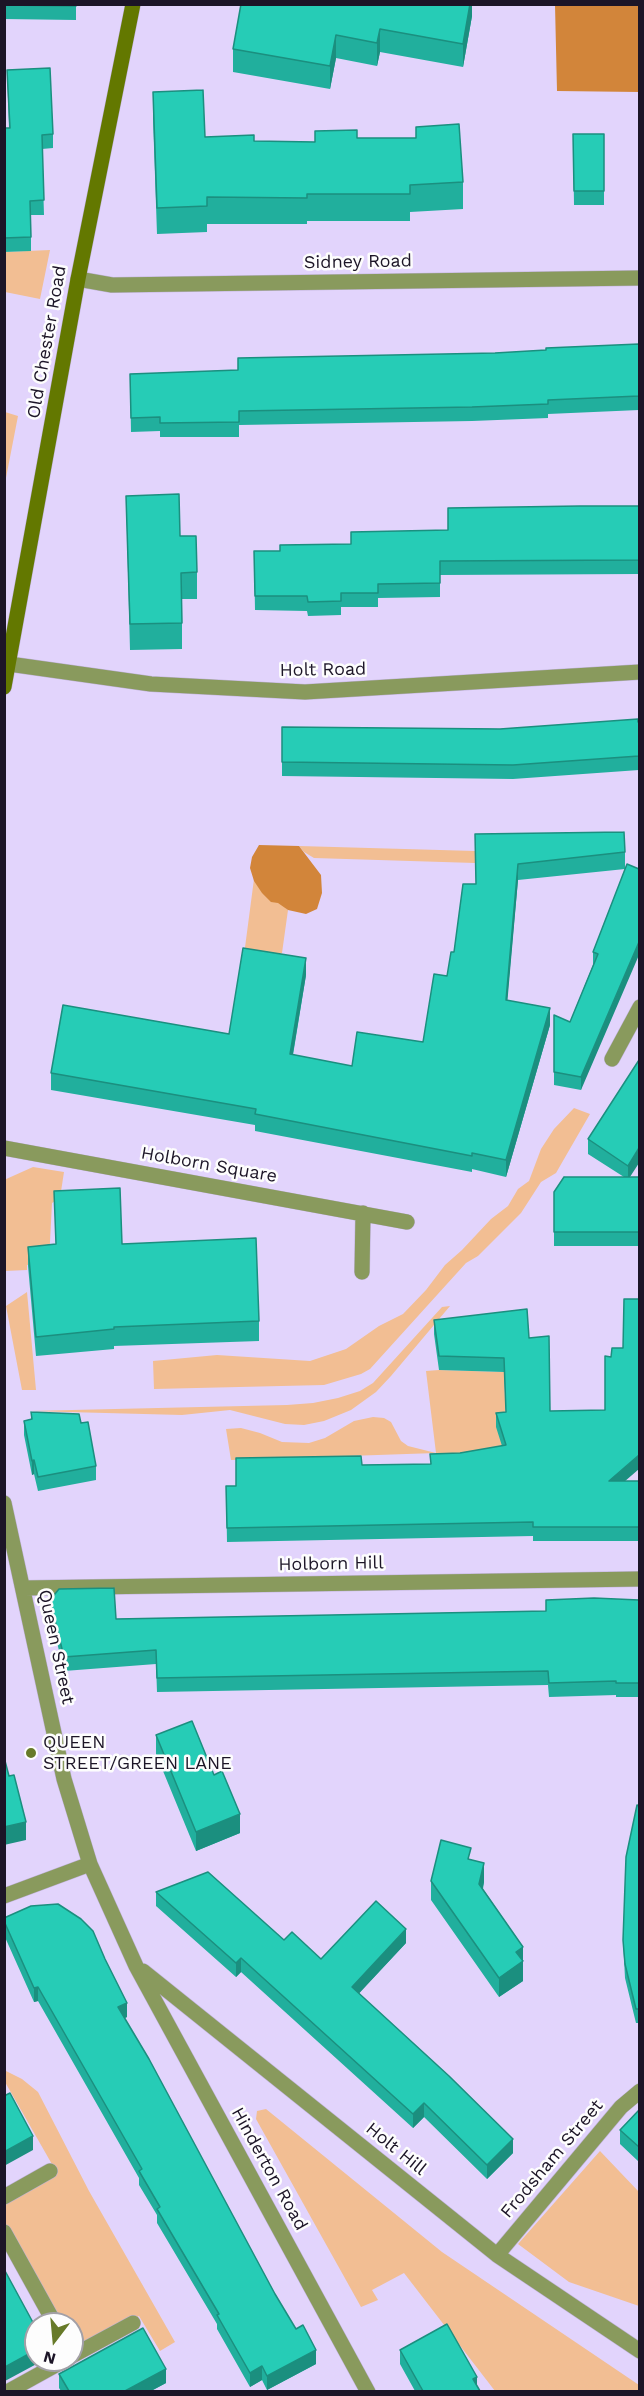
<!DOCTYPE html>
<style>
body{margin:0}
#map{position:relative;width:644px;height:2396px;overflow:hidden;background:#e2d4fc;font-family:"Work Sans",sans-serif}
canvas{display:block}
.frame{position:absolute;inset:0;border:6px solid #1c1527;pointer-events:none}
.north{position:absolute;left:24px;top:2312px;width:60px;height:60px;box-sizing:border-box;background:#fdfdfd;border:2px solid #a3a0a7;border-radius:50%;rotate:196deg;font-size:16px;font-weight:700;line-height:24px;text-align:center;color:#1c1527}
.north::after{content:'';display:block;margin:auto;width:21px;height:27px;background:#677a29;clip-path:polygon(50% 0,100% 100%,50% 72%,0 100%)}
</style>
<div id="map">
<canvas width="644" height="2396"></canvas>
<div class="frame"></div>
<div class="north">N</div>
</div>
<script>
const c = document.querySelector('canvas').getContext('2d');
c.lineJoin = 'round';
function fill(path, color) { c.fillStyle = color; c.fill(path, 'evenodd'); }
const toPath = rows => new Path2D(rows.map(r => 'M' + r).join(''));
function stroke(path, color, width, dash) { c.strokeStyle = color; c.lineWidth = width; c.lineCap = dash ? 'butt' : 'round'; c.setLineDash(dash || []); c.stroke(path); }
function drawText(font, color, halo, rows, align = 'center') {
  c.font = font + ' "Work Sans",sans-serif'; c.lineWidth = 5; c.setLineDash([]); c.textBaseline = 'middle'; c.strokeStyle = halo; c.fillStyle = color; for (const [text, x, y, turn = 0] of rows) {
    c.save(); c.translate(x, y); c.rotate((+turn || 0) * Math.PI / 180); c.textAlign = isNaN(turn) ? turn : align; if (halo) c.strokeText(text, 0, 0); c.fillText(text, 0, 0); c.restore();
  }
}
fill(toPath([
 [50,250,40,299,5,292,5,252],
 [5,412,18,416,5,483,4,412],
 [299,846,475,851,475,863,314,858,304,852],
 [254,879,288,910,282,953,271,960,244,955],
 [574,1108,590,1114,556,1173,541,1182,521,1213,478,1256,466,1263,370,1369,361,1374,324,1385,154,1389,153,1361,217,1355,310,1361,346,1349,379,1326,403,1314,426,1290,445,1265,462,1250,491,1219,508,1206,518,1189,529,1181,541,1149,554,1129],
 [33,1167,64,1172,60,1198,52,1203,49,1261,27,1265,27,1270,5,1271,4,1180],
 [27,1292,36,1390,22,1390,6,1306],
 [450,1306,391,1376,376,1392,351,1410,324,1421,304,1425,285,1424,230,1410,182,1415,29,1411,287,1405,313,1403,338,1398,360,1391,373,1383,442,1307],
 [439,1370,504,1372,506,1426,504,1454,437,1456,436,1453,231,1460,226,1429,241,1428,260,1433,282,1442,309,1443,325,1438,354,1421,373,1417,384,1418,391,1422,401,1441,408,1446,436,1453,426,1371],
 [4,2070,22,2079,38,2092,89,2191,175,2342,160,2351,139,2316,73,2350,72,2324,59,2324,5,2224,5,2203,57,2173,5,2082],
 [266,2109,442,2252,639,2385,639,2391,495,2391,404,2273,372,2290,378,2300,361,2307,256,2119,257,2111],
 [600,2151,639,2192,639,2306,569,2282,518,2244]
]), '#f2be93');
fill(toPath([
 [555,5,639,5,639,92,557,91],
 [259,845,299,846,321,875,322,893,317,909,306,914,288,910,278,903,271,902,262,893,254,881,250,868,252,857]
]), '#d2853a');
const pedestrian = toPath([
 [4,2197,50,2171],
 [4,2232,55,2324],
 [72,2356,133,2323],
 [7,2392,65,2360]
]);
const minor = toPath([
 [78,279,112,285,640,278],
 [9,664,151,684,305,692,640,672],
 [612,1059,640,1007],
 [4,1148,407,1222],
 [362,1272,363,1213],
 [4,1503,64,1779,90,1864,136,1966,368,2392],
 [24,1588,640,1579],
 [4,1896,90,1864],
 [143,1971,497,2255,640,2351],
 [497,2255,621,2107,640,2091]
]);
const secondary = toPath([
 [4,687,78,279,133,4]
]);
stroke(pedestrian, '#beb2d6', 16);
stroke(minor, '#beb2d6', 16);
stroke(secondary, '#beb2d6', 16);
stroke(pedestrian, '#899a5d', 15);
stroke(minor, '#899a5d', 15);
stroke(secondary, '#637800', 15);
fill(toPath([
 [4,4,76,4,76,20,4,19],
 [472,4,472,16,463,67,380,52,377,66,336,58,330,89,233,72,233,49],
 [7,70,53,134,53,148,42,149,44,215,31,215,31,251,4,252,4,128,9,128],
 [153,92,205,137,254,141,315,142,357,138,416,138,416,127,463,182,463,209,410,212,410,221,307,221,307,224,207,224,207,232,157,234,153,118],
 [573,134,604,134,604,205,574,205],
 [639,344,639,410,548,414,548,418,472,421,239,425,239,437,160,437,160,431,131,432,130,374,238,370],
 [126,496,180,536,197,572,197,599,182,599,182,649,130,650],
 [639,506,639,574,440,575,440,597,378,598,378,607,341,607,341,615,308,616,307,611,255,610,254,551,280,551,351,544,448,530],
 [638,722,639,722,639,770,513,779,282,776,282,727,500,729],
 [475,834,625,852,625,869,518,880,507,1000,550,1025,506,1177,472,1169,472,1172,255,1131,255,1125,51,1090,51,1073,229,1034,306,975,293,1055,352,1066,423,1042,447,976,476,884],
 [627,864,581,1090,554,1085,554,1015,570,1022,593,965,593,952],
 [639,1060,630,1177,639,1177,639,1246,554,1246,554,1232,624,1177,588,1154,588,1139],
 [54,1191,122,1244,259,1321,259,1341,114,1346,114,1349,36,1356,28,1266,28,1247,56,1244],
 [434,1320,529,1338,550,1411,625,1481,639,1481,639,1541,533,1541,533,1536,227,1542,226,1486,236,1486,362,1465,430,1464,460,1453,502,1446,496,1427,496,1413,506,1412,504,1372,439,1370,434,1334],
 [31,1412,81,1423,96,1466,96,1480,38,1491,34,1474,32,1475,24,1435,24,1421,31,1419],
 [50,1600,116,1619,546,1611,639,1600,639,1697,616,1697,616,1695,549,1697,548,1685,157,1692,156,1664,64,1671,50,1614],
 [156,1735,214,1775,240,1833,196,1851,156,1754],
 [639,1806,639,2023,636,2023,625,1978,623,1940],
 [471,1859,484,1882,483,1889,523,1947,523,1981,499,1997,431,1900,431,1881],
 [156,1892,284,1940,321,1959,406,1943,359,1993,513,2153,487,2179,424,2117,413,2128,241,1972,236,1977,156,1906],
 [4,1918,127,2017,125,2018,275,2294,316,2364,267,2390,262,2380,250,2387,217,2329,217,2324,157,2223,157,2215,139,2185,139,2178,38,2001,34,2002,4,1935],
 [639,2110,639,2162,620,2144,620,2130],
 [400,2350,477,2386,480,2391,415,2391,400,2364],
 [59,2374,166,2383,151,2391,61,2391,59,2388]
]), '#21af9d');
fill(toPath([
 [470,4,472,4,472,16,463,67,463,44],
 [380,29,380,52,377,66,377,43],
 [336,35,336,58,330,89,330,66],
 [518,864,518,880,506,1017,506,1000],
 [639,942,639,955,581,1090,581,1077],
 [306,958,306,975,290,1071,290,1054],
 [550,1008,550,1025,506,1177,506,1160],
 [639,1148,639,1163,628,1180,628,1166],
 [639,1455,639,1469,609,1495,609,1481],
 [34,1460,34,1474,32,1475,32,1461],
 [240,1814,240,1833,196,1851,196,1832],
 [26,1822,26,1840,4,1845,4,1827],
 [484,1863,484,1882,479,1903,479,1884],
 [406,1929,406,1943,352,2001,352,1987],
 [523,1947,523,1981,499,1997,499,1978,516,1952],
 [241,1958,241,1972,236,1977,236,1963],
 [38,1987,38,2001,34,2002,34,1988],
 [127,2003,127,2017,118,2021,118,2007],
 [424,2103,424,2117,413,2128,413,2114],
 [33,2136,33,2150,4,2166,4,2152],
 [513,2139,513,2153,487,2179,487,2165],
 [36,2350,36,2360,44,2360,5,2381,5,2367],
 [316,2350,316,2364,267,2390,267,2376],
 [262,2366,262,2380,250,2387,250,2373],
 [166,2369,166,2383,151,2391,125,2391],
 [477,2377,477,2391,473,2379]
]), '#1b8f7f');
const building = toPath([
 [4,4,76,4,76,6,4,5,4,4],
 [241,4,470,4,463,44,380,29,377,43,336,35,330,66,233,49,241,4],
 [50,68,53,134,42,135,44,200,30,201,31,237,4,238,4,128,10,128,7,70,50,68],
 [203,90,205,137,254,135,254,141,315,142,315,131,357,130,357,138,416,138,416,127,459,124,463,182,410,185,410,194,307,194,307,198,207,197,207,206,157,208,153,92,203,90],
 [573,134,604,134,604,191,574,191,573,134],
 [639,344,639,396,548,400,548,404,472,407,239,411,239,422,160,423,160,417,131,418,130,374,238,370,238,358,495,353,546,350,546,348,639,344],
 [179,494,180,536,196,536,197,572,181,573,182,623,130,624,126,496,179,494],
 [580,506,639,506,639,560,440,561,440,583,378,584,378,593,341,593,341,601,308,602,307,596,255,596,254,551,280,551,280,545,351,544,351,532,448,530,448,508,580,506],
 [638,719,638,722,639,722,639,756,513,765,282,762,282,727,500,729,638,719],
 [624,832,625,852,518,864,506,1000,550,1008,506,1160,472,1153,472,1156,255,1114,256,1109,51,1073,63,1005,229,1034,243,948,306,958,290,1054,352,1066,357,1032,423,1042,434,974,447,976,451,952,454,952,463,884,476,884,475,834,624,832],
 [627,864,639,869,639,942,581,1077,554,1072,554,1015,570,1022,598,954,593,952,627,864],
 [639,1060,639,1148,628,1166,588,1139,639,1060],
 [564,1177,639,1177,639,1232,554,1232,554,1192,564,1177],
 [120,1188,122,1244,256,1238,259,1321,114,1327,114,1329,36,1337,28,1247,56,1244,54,1191,120,1188],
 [624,1299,639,1299,639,1455,609,1481,639,1481,639,1527,533,1527,533,1522,227,1528,226,1486,236,1486,236,1458,361,1456,362,1465,431,1464,430,1454,460,1453,506,1445,496,1413,506,1412,504,1358,439,1356,434,1320,527,1309,529,1338,549,1336,550,1411,605,1410,605,1356,611,1357,612,1348,623,1348,624,1299],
 [31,1412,79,1414,81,1423,88,1422,96,1466,38,1477,34,1460,32,1461,24,1421,32,1419,31,1412],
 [114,1588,116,1619,546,1611,546,1600,594,1598,639,1600,639,1683,616,1683,616,1681,549,1683,548,1671,157,1678,156,1650,64,1657,50,1600,59,1589,114,1588],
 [192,1721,214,1775,222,1771,240,1814,196,1832,156,1735,192,1721],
 [4,1757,9,1776,14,1775,26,1822,4,1827,4,1757],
 [637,1805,639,1806,639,2009,636,2009,625,1964,623,1940,626,1857,637,1805],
 [441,1840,471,1848,468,1859,484,1863,479,1884,523,1947,516,1952,523,1961,499,1978,431,1881,441,1840],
 [208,1872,284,1940,292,1932,321,1959,376,1901,406,1929,352,1987,449,2076,513,2139,487,2165,424,2103,413,2114,241,1958,236,1963,156,1892,208,1872],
 [58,1904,81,1919,93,1931,105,1959,127,2003,118,2007,149,2059,275,2294,296,2329,303,2325,316,2350,267,2376,262,2366,250,2373,217,2315,219,2314,157,2209,160,2207,139,2171,142,2169,38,1987,34,1988,4,1921,4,1918,31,1906,58,1904],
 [10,2093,33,2136,4,2152,4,2096,10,2093],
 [639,2110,639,2147,620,2130,639,2110],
 [4,2269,36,2328,36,2350,5,2367,4,2269],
 [447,2324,477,2377,473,2379,480,2391,423,2391,400,2350,447,2324],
 [143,2328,166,2369,125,2391,69,2391,59,2374,143,2328]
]);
fill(building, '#26ccb6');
stroke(building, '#1b8f7f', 1.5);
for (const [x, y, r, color] of [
 [31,1753,6,"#677a29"]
]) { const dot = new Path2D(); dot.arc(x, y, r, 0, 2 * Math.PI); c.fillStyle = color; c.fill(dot); stroke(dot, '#fdfdfd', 2); }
drawText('18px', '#1c1527', '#fdfdfd', [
 ["Sidney Road",358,262,-1],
 ["Old Chester Road",47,342,-80],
 ["Holt Road",323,670,-1],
 ["Holborn Square",209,1165,10],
 ["Holborn Hill",331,1564,-1],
 ["Queen Street",56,1647,78],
 ["Holt Hill",396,2149,39],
 ["Frodsham Street",552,2159,-50],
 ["Hinderton Road",269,2169,61]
]);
drawText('18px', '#1c1527', '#fdfdfd', [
 ["QUEEN",43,1743],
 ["STREET/GREEN LANE",43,1764]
], 'left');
</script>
